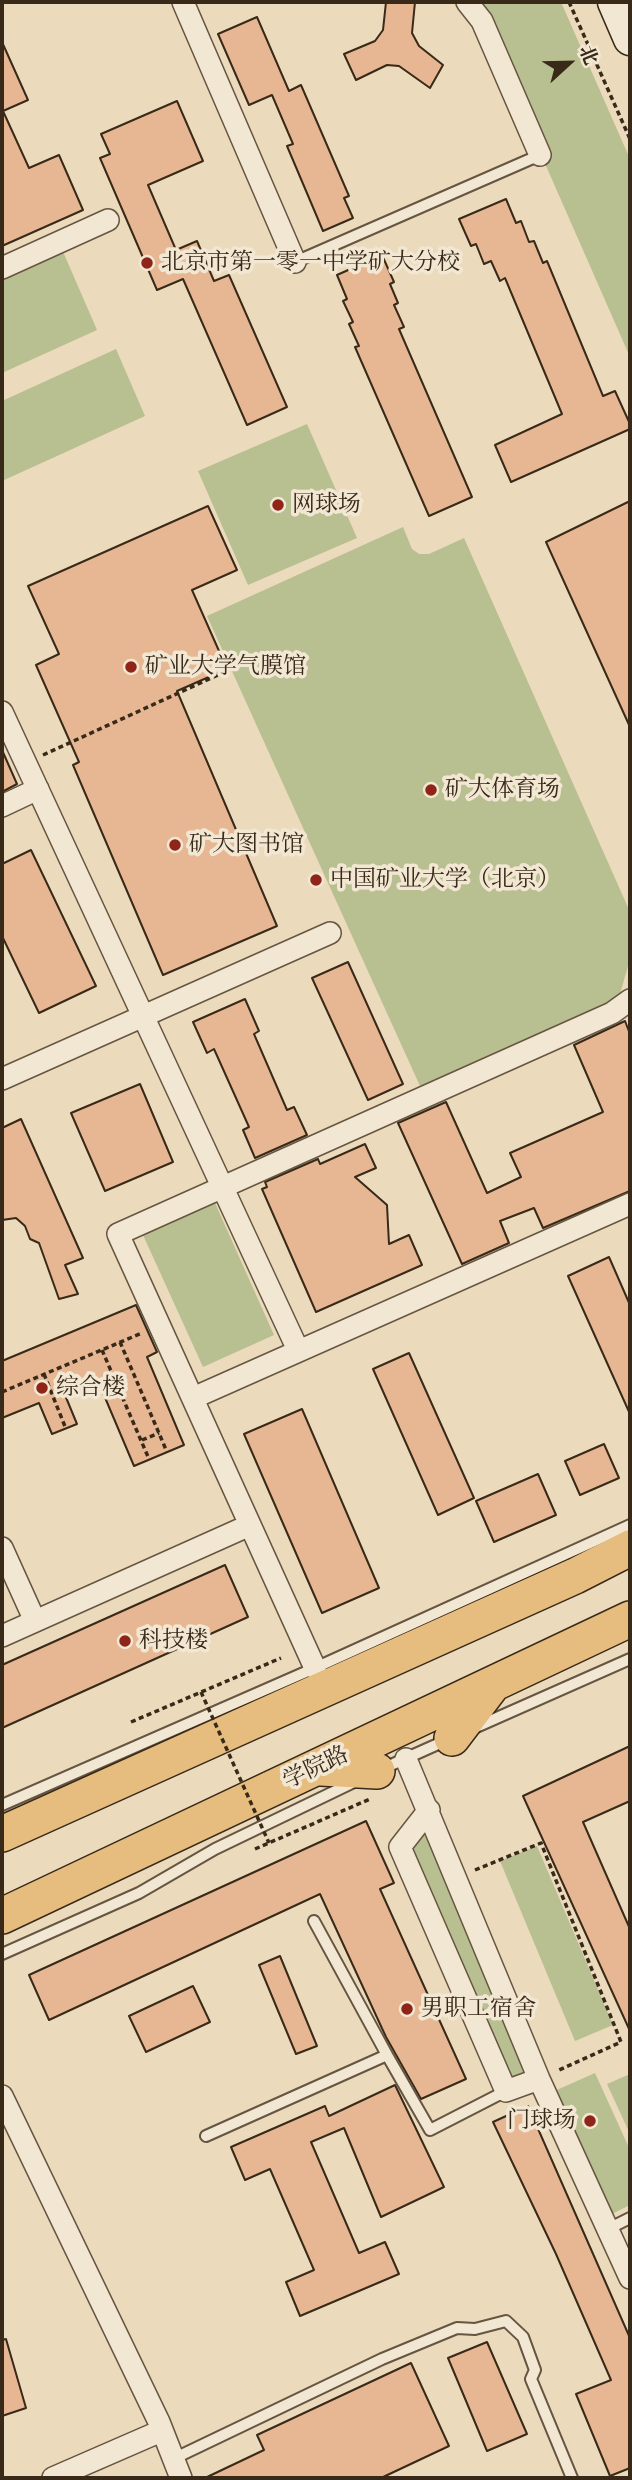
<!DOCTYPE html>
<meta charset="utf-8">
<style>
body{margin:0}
#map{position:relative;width:632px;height:2480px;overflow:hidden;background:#ebdabc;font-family:"EB Garamond","Noto Serif SC",serif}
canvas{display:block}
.frame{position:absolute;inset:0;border:4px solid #382918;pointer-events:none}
.north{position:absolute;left:534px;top:28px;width:70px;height:70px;-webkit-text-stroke:5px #f2e7d3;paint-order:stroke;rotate:68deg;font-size:19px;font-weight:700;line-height:28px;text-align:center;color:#382918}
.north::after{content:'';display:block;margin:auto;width:24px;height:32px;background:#382918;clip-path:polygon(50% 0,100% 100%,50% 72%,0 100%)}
</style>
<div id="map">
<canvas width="632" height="2480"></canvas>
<div class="frame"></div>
<div class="north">北</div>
</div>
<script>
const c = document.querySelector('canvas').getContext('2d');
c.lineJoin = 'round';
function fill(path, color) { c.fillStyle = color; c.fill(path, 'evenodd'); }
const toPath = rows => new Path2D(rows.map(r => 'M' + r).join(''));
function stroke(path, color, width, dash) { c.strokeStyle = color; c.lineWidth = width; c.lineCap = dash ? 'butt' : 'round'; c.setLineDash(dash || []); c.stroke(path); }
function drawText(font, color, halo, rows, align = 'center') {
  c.font = font + ' "EB Garamond","Noto Serif SC",serif'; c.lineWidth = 7; c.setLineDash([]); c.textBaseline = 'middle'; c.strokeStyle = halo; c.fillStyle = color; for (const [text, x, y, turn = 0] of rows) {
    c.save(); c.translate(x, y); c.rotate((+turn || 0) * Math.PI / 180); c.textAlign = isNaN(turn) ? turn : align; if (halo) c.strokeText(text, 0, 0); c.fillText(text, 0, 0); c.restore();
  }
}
fill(toPath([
 [474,2,561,2,630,159,630,357],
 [61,247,97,330,2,373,2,273],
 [116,349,145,416,2,481,2,401],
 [307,424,357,538,248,585,198,471],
 [403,527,412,549,419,554,429,554,464,538,630,912,630,959,618,1001,420,1086,207,616],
 [215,1203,274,1335,203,1367,143,1235],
 [430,1829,533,2073,506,2086,406,1839],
 [537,1846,613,2025,575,2041,500,1861],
 [595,2073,630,2150,630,2205,608,2216,550,2093],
 [630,2074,630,2134,607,2084]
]), '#b8bf90');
const building = toPath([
 [386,2,415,2,412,33,419,46,443,65,430,88,399,66,387,65,356,80,344,54,375,41,383,30,386,2],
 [257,17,289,91,301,85,349,196,344,198,353,218,323,231,287,146,293,144,272,95,249,105,218,34,257,17],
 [2,42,28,100,3,111,29,168,59,155,83,210,2,246,2,42],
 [177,101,203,161,148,185,176,250,197,241,214,281,229,275,287,407,247,425,183,279,157,290,100,158,110,154,101,134,177,101],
 [506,199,516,223,521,221,529,242,534,241,543,263,547,261,603,396,615,391,630,424,630,429,511,482,495,445,562,414,505,278,500,281,491,261,484,264,476,244,471,246,459,219,506,199],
 [382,255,394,282,390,284,398,303,394,305,404,327,399,329,472,497,429,516,355,347,359,346,349,324,353,322,343,301,347,299,337,275,382,255],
 [630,501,630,727,546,542,630,501],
 [208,506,237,570,192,590,227,669,177,691,277,926,163,975,73,765,79,762,36,665,59,654,28,586,208,506],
 [2,750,17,784,2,792,2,750],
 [31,850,96,986,39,1013,2,936,2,864,31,850],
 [348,962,403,1084,368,1100,312,978,348,962],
 [245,999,259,1031,254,1034,287,1110,294,1107,307,1135,255,1158,243,1130,249,1127,214,1049,207,1053,193,1022,245,999],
 [625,1021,630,1034,630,1191,543,1228,534,1208,500,1221,509,1243,462,1264,398,1123,446,1102,487,1193,521,1177,510,1153,603,1112,574,1045,625,1021],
 [140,1084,173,1162,105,1191,71,1113,140,1084],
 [21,1119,83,1258,65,1265,78,1294,59,1299,39,1243,30,1239,25,1226,16,1218,2,1220,2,1128,21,1119],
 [365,1144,376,1168,355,1177,387,1205,389,1244,409,1235,422,1265,316,1312,262,1189,267,1187,265,1182,318,1159,320,1164,365,1144],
 [609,1257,630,1305,630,1414,568,1276,609,1257],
 [136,1305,157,1352,147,1357,184,1445,134,1466,98,1381,65,1395,77,1424,52,1434,39,1403,2,1418,2,1361,136,1305],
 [409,1353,474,1498,438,1515,373,1369,409,1353],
 [302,1409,379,1588,322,1613,244,1434,302,1409],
 [604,1444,619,1478,580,1495,565,1461,604,1444],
 [538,1474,556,1515,494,1542,476,1501,538,1474],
 [225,1565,248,1617,2,1728,2,1665,225,1565],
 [630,1746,630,1801,583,1822,630,1929,630,2031,523,1796,630,1746],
 [366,1821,394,1883,380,1889,466,2079,421,2099,386,2037,320,1894,49,2020,29,1975,366,1821],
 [280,1956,317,2046,296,2054,259,1965,280,1956],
 [193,1986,210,2022,146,2052,129,2016,193,1986],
 [395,2085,444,2187,381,2217,344,2128,311,2142,359,2253,385,2242,399,2274,300,2316,286,2282,314,2270,270,2169,245,2180,231,2147,325,2106,329,2116,395,2085],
 [528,2106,630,2338,630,2468,610,2476,576,2394,611,2380,556,2254,493,2122,528,2106],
 [6,2339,26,2408,2,2416,2,2340,6,2339],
 [487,2342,527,2434,487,2451,448,2358,487,2342],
 [411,2363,449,2446,381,2478,205,2478,264,2450,257,2435,411,2363]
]);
fill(building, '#e6b792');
stroke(building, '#382918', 2);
const lane = toPath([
 [295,262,540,155],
 [474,1728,630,1659],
 [382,1769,447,1740],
 [2,1805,315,1668,630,1525],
 [314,1921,387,2055],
 [2,1954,139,1893,215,1849,354,1782],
 [206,2136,387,2055,430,2130,506,2091],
 [608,2229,630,2218],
 [173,2459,382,2359,457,2328,475,2329,506,2321,523,2337,535,2370,531,2379,572,2478]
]);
const street = toPath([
 [183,2,295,262],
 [467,2,482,21,540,155],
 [2,268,108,220],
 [2,712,298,1350],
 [2,806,38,789],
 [2,1079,330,933],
 [193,1398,630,1204],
 [2,1548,35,1621],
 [2,1636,250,1525],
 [315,1668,118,1234,612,1013,630,1000],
 [406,1759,539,2079,630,2278],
 [429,1810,400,1847,506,2091,539,2079],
 [2,2096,159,2422,181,2478],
 [53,2478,161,2431]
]);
const secondary = toPath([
 [614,2,630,39]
]);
const primary = toPath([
 [452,1738,490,1688],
 [321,1768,377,1771],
 [2,1834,575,1576,630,1548],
 [2,1916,630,1619]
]);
stroke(lane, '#655541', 14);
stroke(street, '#655541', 24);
stroke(secondary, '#382918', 35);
stroke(primary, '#382918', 38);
stroke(toPath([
 [569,2,630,139],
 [43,755,231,669],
 [120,1342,167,1452],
 [102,1350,149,1459],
 [44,1374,66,1429],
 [2,1392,142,1333],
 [142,1440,159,1433],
 [131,1722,281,1658],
 [255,1849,370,1799],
 [475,1870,541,1843,621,2042,557,2071]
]), '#382918', 3.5, [5, 3.5]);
stroke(lane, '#f2e7d3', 10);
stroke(street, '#f2e7d3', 21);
stroke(secondary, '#f2e7d3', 32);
stroke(primary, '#e6bd7e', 35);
stroke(toPath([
 [201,1692,269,1843]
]), '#382918', 3.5, [5, 3.5]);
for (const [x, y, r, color] of [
 [147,263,7,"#8f2418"],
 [278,505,7,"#8f2418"],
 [131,667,7,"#8f2418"],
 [431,790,7,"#8f2418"],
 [175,845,7,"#8f2418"],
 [316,880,7,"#8f2418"],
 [42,1388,7,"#8f2418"],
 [125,1641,7,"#8f2418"],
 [407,2009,7,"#8f2418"],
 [590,2121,7,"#8f2418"]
]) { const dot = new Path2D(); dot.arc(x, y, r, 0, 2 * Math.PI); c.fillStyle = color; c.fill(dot); stroke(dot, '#f2e7d3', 2.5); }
drawText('23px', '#382918', '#f2e7d3', [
 ["北京市第一零一中学矿大分校",161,263],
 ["网球场",292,505],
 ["矿业大学气膜馆",145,667],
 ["矿大体育场",445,790],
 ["矿大图书馆",189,845],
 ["中国矿业大学（北京）",330,880],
 ["综合楼",56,1388],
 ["科技楼",139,1641],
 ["男职工宿舍",421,2009],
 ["门球场",576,2121,"right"]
], 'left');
drawText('23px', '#382918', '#f2e7d3', [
 ["学院路",316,1768,-25]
]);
</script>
